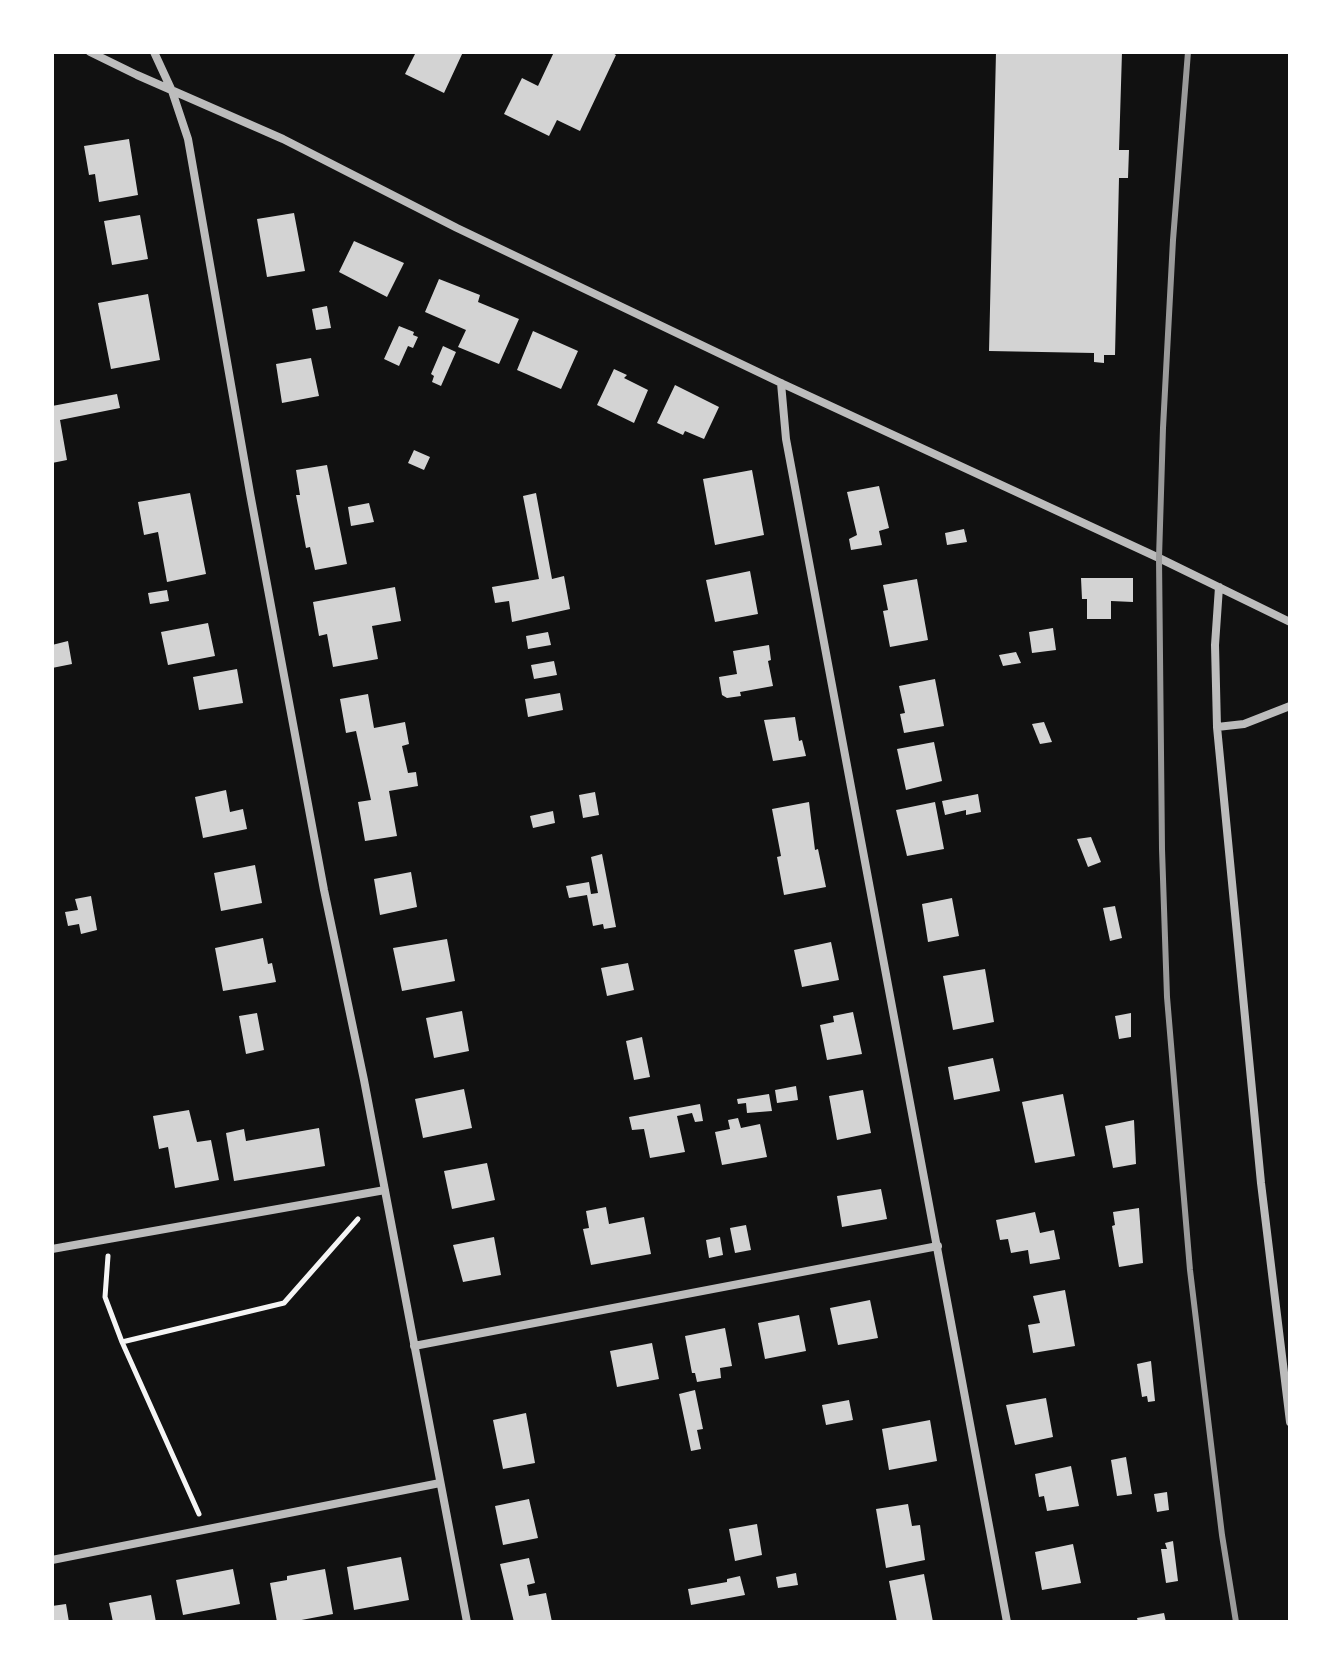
<!DOCTYPE html>
<style>
body{margin:0}
#map{position:relative;width:1342px;height:1674px;overflow:hidden;background:#111;font-family:"Source Sans 3",sans-serif}
canvas{display:block}
.frame{position:absolute;inset:0;border:54px solid #fff;pointer-events:none}
</style>
<div id="map">
<canvas width="1342" height="1674"></canvas>
<div class="frame"></div>
</div>
<script>
const c = document.querySelector('canvas').getContext('2d');
c.lineJoin = 'round';
function fill(path, color) { c.fillStyle = color; c.fill(path, 'evenodd'); }
const toPath = rows => new Path2D(rows.map(r => 'M' + r).join(''));
function stroke(path, color, width, dash) { c.strokeStyle = color; c.lineWidth = width; c.lineCap = dash ? 'butt' : 'round'; c.setLineDash(dash || []); c.stroke(path); }
fill(toPath([
 [416,52,463,52,444,93,405,74],
 [554,52,611,52,616,55,580,131,557,120,549,136,504,114,522,78,538,86],
 [996,52,1122,52,1119,150,1129,150,1128,178,1119,178,1115,355,1104,355,1104,363,1094,362,1094,353,989,351],
 [129,139,138,195,99,202,95,174,89,175,84,146],
 [294,213,305,271,267,277,257,219],
 [140,215,148,259,112,265,104,221],
 [354,241,404,263,387,297,339,272],
 [439,279,480,295,478,302,519,319,499,364,458,347,466,330,425,312],
 [148,294,160,360,111,369,98,303],
 [327,306,331,328,316,330,312,309],
 [399,326,414,332,413,335,418,337,413,348,408,346,399,366,384,359],
 [533,331,578,351,561,389,517,370],
 [443,346,456,352,441,386,432,382,434,376,431,374],
 [311,358,319,396,282,403,276,364],
 [614,369,627,375,624,378,648,390,634,423,597,405],
 [675,385,719,407,704,439,685,431,683,435,657,423],
 [117,394,120,408,60,420,67,460,52,463,52,406],
 [414,450,430,457,424,470,408,463],
 [327,465,347,564,315,570,310,547,306,548,296,495,300,495,296,470],
 [752,470,764,535,715,545,703,479],
 [879,486,889,528,879,531,882,545,851,550,849,539,857,535,847,492],
 [190,493,206,574,167,582,158,532,144,535,138,502],
 [536,493,552,579,564,576,570,609,512,622,509,601,495,603,492,587,539,579,523,496],
 [369,503,374,522,351,526,348,507],
 [964,529,967,542,947,545,945,533],
 [750,571,758,614,715,622,706,580],
 [1081,578,1133,578,1133,602,1111,601,1111,619,1087,619,1087,599,1082,599],
 [917,579,928,640,890,647,883,611,888,610,883,585],
 [395,587,401,621,372,626,378,659,333,667,327,634,319,636,313,602],
 [167,590,169,601,150,604,148,593],
 [208,623,215,656,168,665,161,632],
 [1053,628,1056,650,1032,653,1029,632],
 [548,632,551,645,528,649,526,636],
 [68,641,72,664,52,668,52,645],
 [769,645,771,660,768,661,773,686,740,692,741,696,727,698,722,695,719,677,737,674,733,651],
 [1016,652,1021,663,1003,666,999,655],
 [554,661,557,675,534,679,531,665],
 [237,669,243,703,199,710,193,677],
 [935,679,944,726,904,733,900,714,905,713,899,686],
 [560,693,563,710,528,717,525,699],
 [368,694,374,728,405,722,409,744,402,746,408,773,416,772,418,786,389,791,397,836,365,841,358,802,371,800,356,731,346,733,340,699],
 [795,717,799,741,802,740,806,756,773,761,764,720],
 [1044,722,1052,742,1040,744,1032,724],
 [934,742,942,781,906,790,897,749],
 [226,790,230,812,243,809,247,829,203,838,195,797],
 [595,792,599,815,583,818,579,795],
 [978,794,981,812,966,815,966,810,945,815,942,801],
 [809,802,815,850,818,849,826,887,784,895,777,857,781,856,772,809],
 [935,802,944,849,907,856,896,810],
 [553,811,555,823,533,828,530,816],
 [1091,837,1101,862,1088,867,1077,839],
 [602,854,616,927,604,929,603,924,593,926,587,895,569,898,566,886,589,882,591,894,598,893,591,857],
 [255,865,262,903,221,911,214,873],
 [411,872,417,907,380,915,374,879],
 [91,896,97,930,81,934,79,924,68,926,65,912,78,910,75,899],
 [952,898,959,936,928,942,922,904],
 [1115,906,1122,938,1110,941,1103,908],
 [263,938,268,964,272,963,276,982,223,991,215,948],
 [447,939,455,981,402,991,393,948],
 [831,942,839,980,802,987,794,950],
 [628,963,634,990,607,996,601,968],
 [985,969,994,1022,953,1030,943,976],
 [462,1011,469,1051,434,1058,426,1018],
 [853,1012,862,1054,827,1060,820,1025,834,1022,833,1016],
 [257,1013,264,1050,246,1054,239,1016],
 [1131,1013,1131,1037,1119,1039,1115,1016],
 [642,1037,650,1077,634,1080,626,1041],
 [993,1058,1000,1091,954,1100,948,1067],
 [796,1086,798,1100,777,1103,775,1090],
 [464,1089,472,1128,423,1138,415,1099],
 [863,1090,871,1133,837,1140,829,1096],
 [769,1094,772,1111,747,1113,746,1103,738,1104,737,1099],
 [1063,1094,1075,1156,1035,1163,1022,1102],
 [700,1104,703,1121,695,1122,692,1113,677,1116,685,1152,650,1158,644,1129,632,1130,629,1117],
 [189,1110,197,1142,211,1140,219,1180,175,1188,168,1147,159,1149,153,1116],
 [738,1118,741,1128,760,1124,767,1157,722,1165,715,1132,730,1129,728,1120],
 [1134,1120,1136,1164,1113,1168,1105,1126],
 [319,1128,325,1166,234,1181,226,1133,244,1129,246,1141],
 [487,1163,495,1200,452,1209,444,1171],
 [881,1189,887,1219,842,1227,837,1196],
 [606,1207,609,1224,644,1217,651,1254,591,1265,583,1229,589,1228,586,1211],
 [1139,1208,1143,1263,1119,1267,1112,1226,1115,1225,1113,1212],
 [1035,1212,1040,1233,1054,1230,1060,1259,1030,1264,1028,1250,1011,1253,1008,1239,1000,1240,996,1220],
 [746,1225,751,1250,735,1253,730,1228],
 [494,1237,501,1275,463,1282,453,1245],
 [720,1237,723,1255,709,1258,706,1240],
 [1065,1290,1075,1346,1033,1353,1028,1325,1040,1323,1033,1296],
 [870,1300,878,1338,838,1345,830,1308],
 [799,1315,806,1351,765,1359,758,1323],
 [725,1328,732,1366,720,1368,721,1378,697,1382,695,1373,692,1373,685,1336],
 [652,1343,659,1379,617,1387,610,1351],
 [1151,1361,1155,1401,1148,1402,1147,1396,1142,1397,1137,1364],
 [695,1390,703,1429,697,1430,701,1449,691,1451,679,1394],
 [1046,1398,1053,1437,1015,1445,1006,1405],
 [849,1400,853,1420,826,1425,822,1405],
 [526,1413,535,1463,503,1469,493,1420],
 [930,1420,937,1461,889,1470,882,1429],
 [1126,1457,1132,1494,1117,1496,1111,1460],
 [1071,1466,1079,1506,1047,1511,1044,1496,1039,1497,1035,1474],
 [1167,1492,1169,1510,1157,1512,1154,1494],
 [529,1499,538,1538,503,1545,495,1506],
 [908,1504,912,1526,920,1525,925,1560,886,1568,876,1509],
 [757,1524,762,1555,735,1561,729,1529],
 [1173,1541,1178,1581,1166,1583,1161,1549,1167,1549,1165,1543],
 [1073,1544,1081,1583,1042,1590,1035,1552],
 [401,1557,409,1600,354,1610,347,1567],
 [529,1558,535,1583,527,1585,529,1596,546,1593,552,1622,514,1622,500,1564],
 [233,1569,240,1604,183,1615,176,1580],
 [325,1569,333,1614,291,1622,277,1622,270,1583,287,1580,287,1576],
 [796,1573,798,1585,778,1588,776,1577],
 [924,1574,933,1622,897,1622,889,1581],
 [740,1576,745,1595,691,1605,688,1589,727,1582,727,1579],
 [151,1595,156,1622,113,1622,109,1603],
 [66,1604,69,1622,52,1622,52,1606],
 [1164,1613,1166,1622,1138,1622,1137,1618]
]), '#d3d3d3');
stroke(toPath([
 [108,1256,105,1297,122,1342,199,1514],
 [122,1342,284,1303,358,1219]
]), '#f5f5f5', 5);
stroke(toPath([
 [90,52,137,75,283,139,457,228,781,383,1159,558,1290,622],
 [154,52,172,91,188,139,250,493,324,890,364,1080,467,1622],
 [781,383,786,439,1007,1622],
 [1219,587,1215,645,1217,727,1261,1183,1290,1422],
 [1217,727,1244,724,1290,706],
 [52,1249,385,1190],
 [414,1346,938,1246],
 [52,1560,440,1483]
]), '#bcbcbc', 8);
stroke(toPath([
 [1188,52,1173,240,1163,428,1159,558,1162,849,1167,997,1190,1270,1222,1535,1236,1622]
]), '#9a9a9a', 6);
</script>
